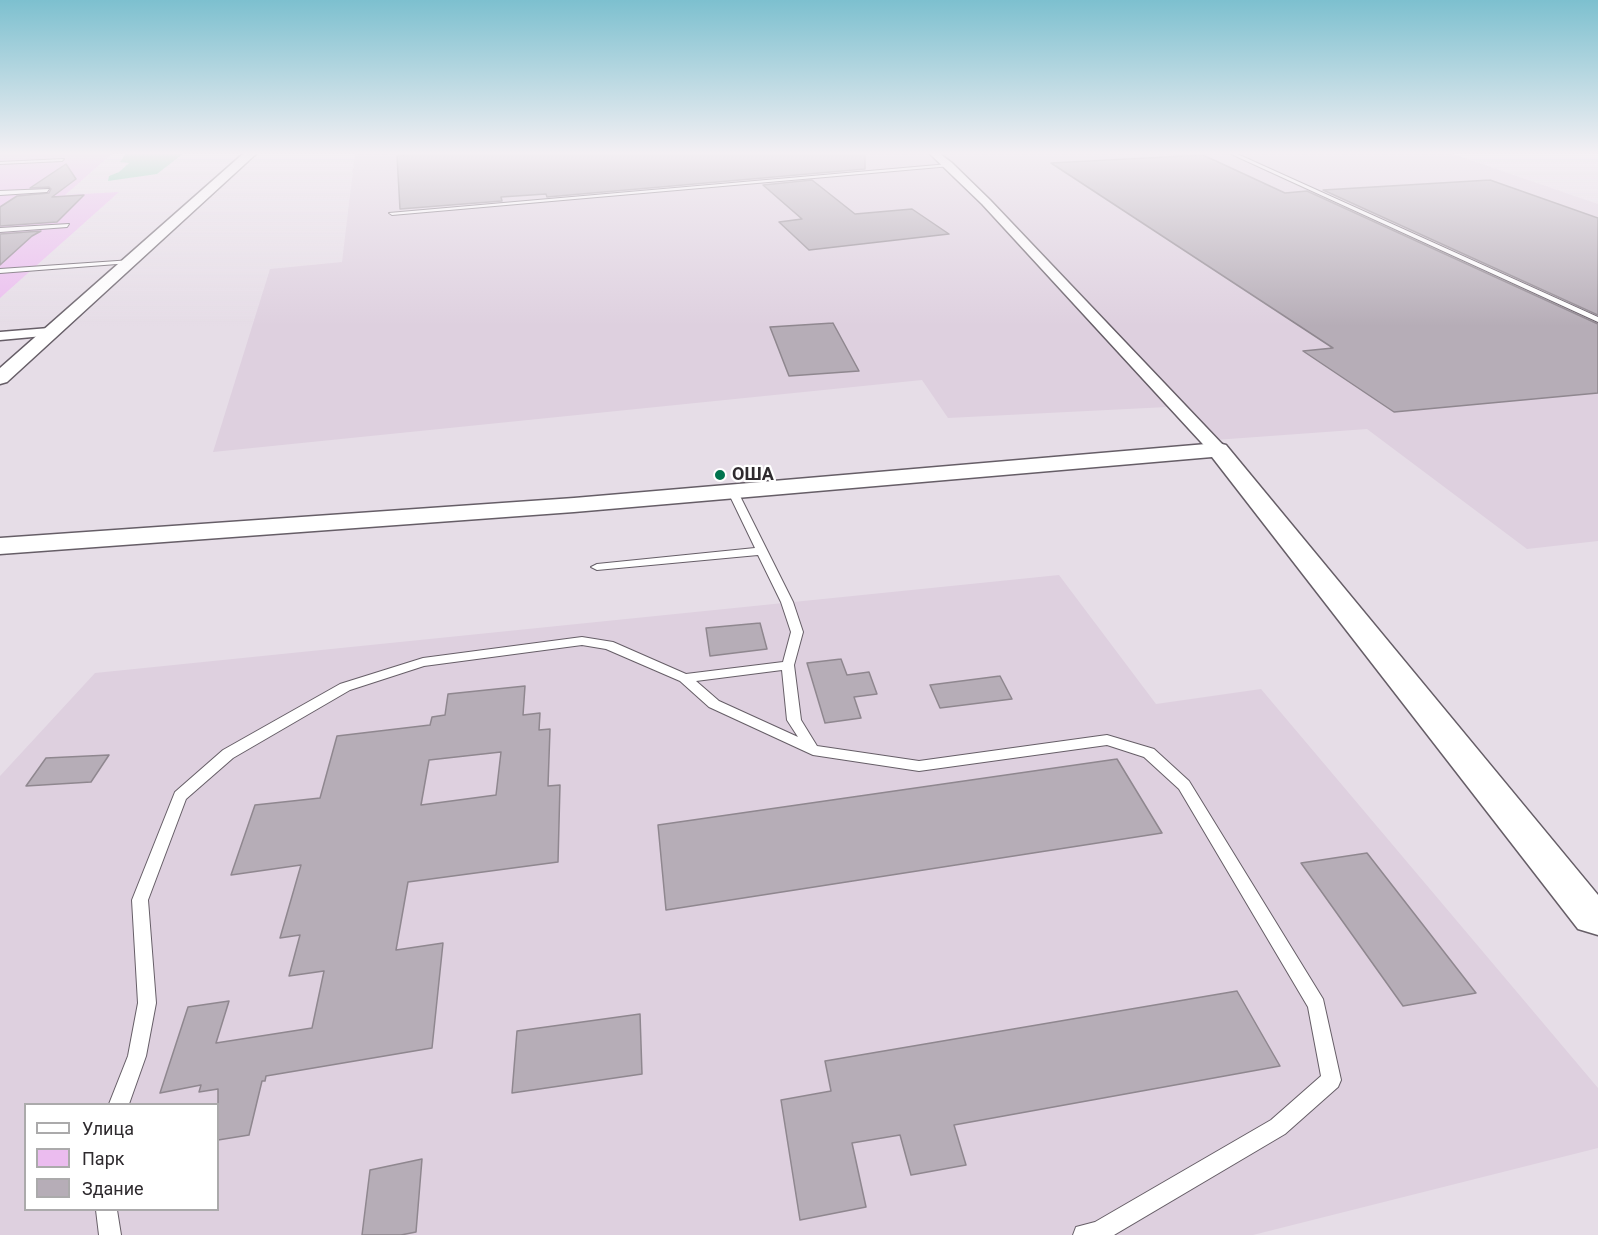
<!DOCTYPE html>
<meta charset="utf-8">
<style>
body{margin:0}
#map{position:relative;width:1598px;height:1235px;overflow:hidden;background:#e6dde7;font-family:Roboto,sans-serif}
canvas{display:block}
.legend{position:absolute;left:24px;top:1103px;width:195px;height:108px;box-sizing:border-box;background:#fff;border:2px solid #abaaab;margin:0;padding:8px 10px;list-style:none;font-size:18px;color:#2e2a2e}
.legend li{display:flex;align-items:center;gap:12px;height:30px}
.legend b{width:30px;border:2px solid #abaaab}
</style>
<div id="map">
<canvas width="1598" height="1235"></canvas>
<ul class="legend">
<li><b style="height:8px;background:#fff"></b>Улица</li>
<li><b style="height:16px;background:#ebbcef"></b>Парк</li>
<li><b style="height:16px;background:#b6adb7"></b>Здание</li>
</ul>
</div>
<script>
const c = document.querySelector('canvas').getContext('2d');
c.lineJoin = 'round';
function fill(path, color) { c.fillStyle = color; c.fill(path, 'evenodd'); }
const toPath = rows => new Path2D(rows.map(r => 'M' + r).join(''));
function stroke(path, color, width, dash) { c.strokeStyle = color; c.lineWidth = width; c.lineCap = dash ? 'butt' : 'round'; c.setLineDash(dash || []); c.stroke(path); }
function drawText(font, color, halo, rows, align = 'center') {
  c.font = font + ' Roboto,sans-serif'; c.lineWidth = 4.5; c.setLineDash([]); c.textBaseline = 'middle'; c.strokeStyle = halo; c.fillStyle = color; for (const [text, x, y, turn = 0] of rows) {
    c.save(); c.translate(x, y); c.rotate((+turn || 0) * Math.PI / 180); c.textAlign = isNaN(turn) ? turn : align; if (halo) c.strokeText(text, 0, 0); c.fillText(text, 0, 0); c.restore();
  }
}
fill(toPath([
 [355,153,1450,153,1598,204,1598,541,1527,549,1367,429,1201,441,1167,407,948,418,922,380,213,452,270,269,342,262],
 [1059,575,1156,704,1261,689,1598,1088,1598,1148,1253,1235,0,1235,0,776,95,673],
 [26,1104,218,1104,218,1210,26,1210]
]), '#ded0df');
fill(toPath([
 [0,153,113,153,65,195,119,192,0,298]
]), '#ebbcef');
fill(toPath([
 [126,153,184,153,157,174,108,181,109,176,119,172,129,163,120,162]
]), '#7ed3aa');
const building = toPath([
 [438,153,865,153,865,169,547,197,546,194,501,197,502,201,400,209,397,156,438,153],
 [1203,155,1285,193,1307,191,1598,324,1598,393,1394,412,1303,351,1333,348,1051,163,1203,155],
 [66,164,76,179,52,197,84,195,57,222,0,226,0,207,17,196,49,193,51,189,49,187,30,188,66,164],
 [812,180,855,214,912,209,949,234,809,250,779,222,802,219,763,185,812,180],
 [1490,180,1598,218,1598,315,1323,190,1490,180],
 [41,231,32,236,0,265,0,234,41,231],
 [833,323,859,371,789,376,770,327,833,323],
 [760,623,767,649,710,656,706,628,760,623],
 [841,659,847,675,869,672,877,694,854,697,861,718,825,723,807,663,841,659],
 [1000,676,1012,699,940,708,930,685,1000,676],
 [525,686,523,715,540,713,539,730,550,729,548,786,560,785,558,862,408,882,396,950,443,943,432,1048,266,1076,265,1081,262,1081,249,1135,218,1140,218,1089,199,1092,201,1085,160,1093,188,1007,229,1001,216,1043,312,1028,324,971,289,976,300,935,280,938,301,865,231,875,255,805,320,798,337,736,430,725,432,717,445,715,448,694,525,686],
 [501,752,496,795,421,805,429,760,501,752],
 [109,755,91,782,26,786,46,758,109,755],
 [1117,759,1162,833,666,910,658,825,1117,759],
 [1367,853,1476,993,1403,1006,1301,863,1367,853],
 [1237,991,1280,1066,954,1125,966,1165,911,1175,900,1135,852,1143,866,1207,800,1220,781,1100,831,1091,825,1061,1237,991],
 [640,1014,642,1074,512,1093,517,1031,640,1014],
 [422,1159,416,1232,401,1235,362,1235,370,1170,422,1159]
]);
fill(building, '#b6adb7');
stroke(building, '#8f878f', 1.5);
const service = toPath([
 [1229,153,1235,153,1598,317,1598,322,1229,153],
 [64,159,62,161,0,164,0,162,64,159],
 [949,164,951,166,392,215,389,213,949,164],
 [49,189,47,192,0,195,0,191,49,189],
 [69,224,67,227,0,232,0,228,69,224],
 [132,260,133,261,130,263,0,273,0,269,132,260],
 [733,489,738,492,793,602,803,632,794,665,801,720,817,746,919,761,1107,735,1154,749,1189,781,1323,999,1341,1080,1338,1087,1285,1134,1114,1235,1073,1235,1076,1227,1095,1222,1271,1120,1321,1076,1308,1007,1179,789,1144,757,1107,745,919,771,813,755,709,707,680,681,606,649,582,645,424,666,350,690,233,758,186,799,148,900,156,1003,146,1056,129,1104,109,1104,128,1056,138,1003,132,900,175,792,223,750,340,684,423,658,582,637,613,642,686,674,783,662,791,632,781,602,758,555,597,570,591,567,597,564,755,548,728,492,733,489],
 [782,670,787,720,798,737,719,701,696,681,782,670],
 [96,1210,117,1210,121,1235,99,1235,96,1210]
]);
const minor = toPath([
 [929,153,939,153,952,163,990,200,1224,446,1227,450,1224,454,1212,454,982,204,929,153],
 [49,328,54,329,56,332,54,335,0,340,0,332,49,328]
]);
const tertiary = toPath([
 [244,153,257,153,7,382,0,384,0,368,244,153],
 [1218,443,1226,445,1598,895,1598,935,1578,929,1212,457,574,512,0,554,0,538,574,498,1218,443]
]);
stroke(service, '#665e67', 2);
stroke(minor, '#665e67', 3);
stroke(tertiary, '#665e67', 3);
fill(service, '#fff');
fill(minor, '#fff');
fill(tertiary, '#fff');
const sky = c.createLinearGradient(0, 0, 0, 326);
sky.addColorStop(0, '#7dc0cf');
sky.addColorStop(0.47, '#f4f0f4');
sky.addColorStop(1, '#f4f0f400');
c.fillStyle = sky;
c.fillRect(0, 0, 1598, 326);
for (const [x, y, r, color] of [
 [720,475,6,"#00734e"]
]) { const dot = new Path2D(); dot.arc(x, y, r, 0, 2 * Math.PI); c.fillStyle = color; c.fill(dot); stroke(dot, '#fff', 2); }
drawText('bold 18px', '#2e2a2e', '#fff', [
 ["ОША",732,475]
], 'left');
</script>
